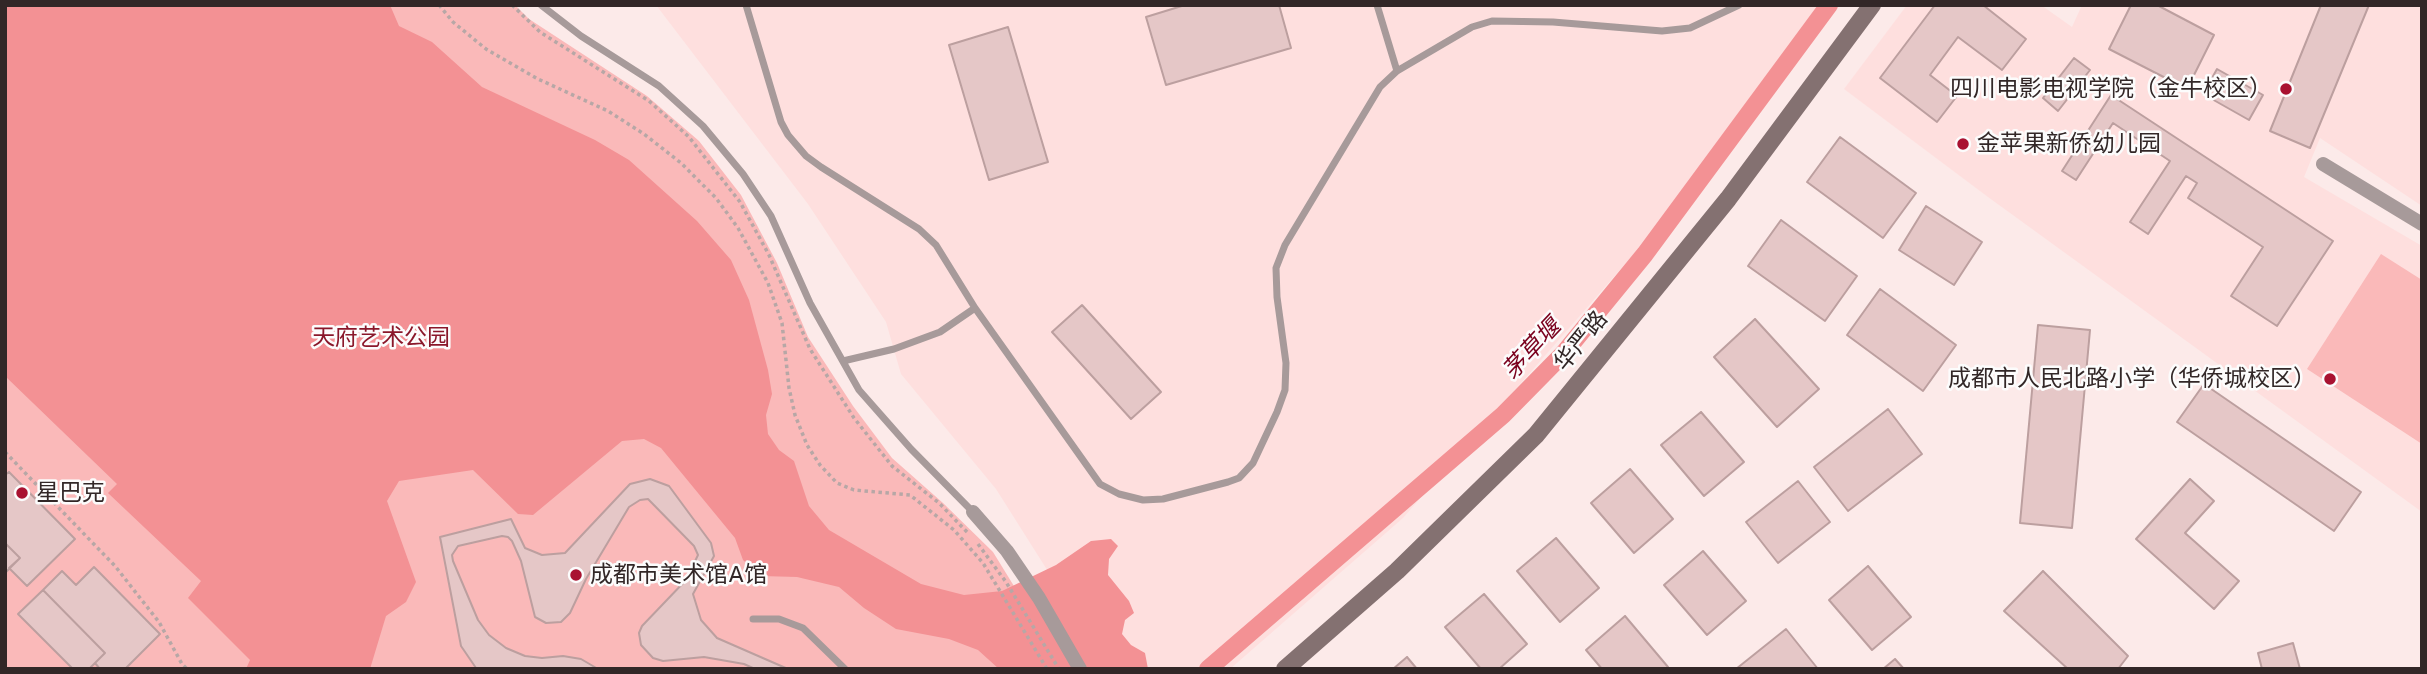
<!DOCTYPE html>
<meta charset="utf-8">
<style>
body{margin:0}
#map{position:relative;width:2427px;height:674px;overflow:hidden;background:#fceae9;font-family:"Public Sans",sans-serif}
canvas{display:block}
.frame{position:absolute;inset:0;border:7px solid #322727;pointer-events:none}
</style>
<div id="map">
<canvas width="2427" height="674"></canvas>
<div class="frame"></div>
</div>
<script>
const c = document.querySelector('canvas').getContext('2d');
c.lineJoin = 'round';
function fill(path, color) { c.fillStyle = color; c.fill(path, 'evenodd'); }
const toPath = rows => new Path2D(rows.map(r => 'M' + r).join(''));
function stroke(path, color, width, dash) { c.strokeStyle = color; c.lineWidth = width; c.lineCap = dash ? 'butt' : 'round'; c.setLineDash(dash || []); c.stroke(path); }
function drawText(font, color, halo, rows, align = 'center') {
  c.font = font + ' "Public Sans","Noto Sans SC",sans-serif'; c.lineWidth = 5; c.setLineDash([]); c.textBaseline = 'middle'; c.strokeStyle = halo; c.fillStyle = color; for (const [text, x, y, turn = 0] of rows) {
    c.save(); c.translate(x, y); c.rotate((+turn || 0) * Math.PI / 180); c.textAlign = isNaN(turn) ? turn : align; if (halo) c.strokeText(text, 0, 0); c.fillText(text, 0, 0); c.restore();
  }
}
fill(toPath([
 [656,5,1819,5,1633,255,1403,518,1230,669,1098,669,1051,576,996,489,901,374,886,322,808,204],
 [1907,5,2041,5,2072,27,2082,5,2422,5,2422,206,2320,138,2304,177,2422,246,2422,512,1988,197,1844,89]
]), '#fedfde');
fill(toPath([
 [5,5,515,5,529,19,647,96,699,141,741,195,777,263,808,337,853,406,892,458,943,503,993,552,1065,669,5,669],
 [2381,254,2422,280,2422,444,2307,369]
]), '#fab9b9');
fill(toPath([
 [5,5,390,5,399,26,432,42,482,87,595,140,629,160,697,221,731,260,749,300,768,370,772,394,766,415,768,434,779,450,794,461,809,506,829,530,921,584,964,595,1002,591,1056,565,1091,541,1111,539,1118,546,1109,559,1108,575,1129,601,1134,613,1125,620,1122,634,1131,645,1145,653,1148,669,999,669,978,650,949,639,896,629,864,608,839,587,797,577,761,576,743,560,735,538,661,448,644,439,622,441,533,515,518,514,473,470,399,481,387,501,416,582,406,602,386,616,370,669,246,669,250,660,188,598,201,581,108,493,117,484,5,376]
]), '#f39194');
stroke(toPath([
 [1208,669,1503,415,1564,353,1645,254,1829,5]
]), '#f39194', 18);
const building = toPath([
 [1185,5,1279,5,1291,48,1166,85,1146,17,1185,5],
 [1935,5,1983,5,2026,39,2002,70,1958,37,1930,75,1957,96,1937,122,1880,78,1935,5],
 [2131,5,2157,5,2214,35,2187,89,2109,49,2131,5],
 [2321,5,2369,5,2310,148,2270,131,2321,5],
 [1008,27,1048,162,989,180,949,45,1008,27],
 [2074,58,2090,70,2058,111,2043,98,2074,58],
 [2217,69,2263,95,2249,120,2203,94,2217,69],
 [2111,95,2333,241,2277,326,2231,296,2263,247,2188,198,2197,183,2186,176,2148,234,2130,222,2170,161,2113,123,2076,180,2062,171,2111,95],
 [1840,137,1916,193,1883,238,1807,182,1840,137],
 [1926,206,1982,242,1954,285,1899,250,1926,206],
 [1781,220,1857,276,1825,321,1748,266,1781,220],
 [1880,289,1956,345,1923,391,1847,335,1880,289],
 [1082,305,1161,392,1131,419,1052,332,1082,305],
 [1755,319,1819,389,1777,427,1714,357,1755,319],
 [2038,325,2090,330,2072,528,2020,523,2038,325],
 [2204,384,2361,492,2334,531,2177,422,2204,384],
 [1888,409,1922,454,1848,511,1814,467,1888,409],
 [1701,412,1744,462,1704,496,1661,445,1701,412],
 [1630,469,1673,519,1634,553,1591,503,1630,469],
 [9,472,75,539,27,586,9,568,20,558,5,543,5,475,9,472],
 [650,479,669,486,711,543,714,556,693,594,701,620,717,638,788,669,476,668,461,646,440,537,511,519,525,548,542,555,565,553,630,484,650,479],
 [2190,479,2214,501,2185,533,2239,581,2214,609,2136,539,2190,479],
 [1798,481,1830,522,1778,563,1746,522,1798,481],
 [648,499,694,546,698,555,686,580,642,626,639,633,641,645,653,658,663,661,704,657,744,664,755,669,598,669,581,659,563,656,542,658,525,656,506,648,489,635,478,620,453,561,452,555,458,546,502,536,508,537,512,541,521,561,535,617,546,623,561,622,570,613,586,579,629,507,640,500,648,499],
 [1556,538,1599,588,1560,622,1517,571,1556,538],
 [5,543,20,558,5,573,5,543],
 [1703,551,1746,601,1707,635,1664,585,1703,551],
 [1868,566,1911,617,1872,650,1829,600,1868,566],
 [94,567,160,634,125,669,100,669,95,663,105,653,43,590,62,571,76,585,94,567],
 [2043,571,2128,656,2118,669,2068,669,2004,611,2043,571],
 [43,590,105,653,89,669,73,669,18,614,43,590],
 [1484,594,1527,644,1499,669,1481,669,1445,627,1484,594],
 [1625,616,1668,667,1666,669,1602,669,1586,650,1625,616],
 [1786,629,1818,669,1736,669,1786,629],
 [2293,643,2300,669,2262,669,2258,653,2293,643],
 [1407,657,1417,669,1393,669,1407,657],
 [1895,659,1904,669,1883,669,1895,659]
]);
fill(building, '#e5c7c7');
stroke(building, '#bc9f9f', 2);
stroke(toPath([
 [439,5,453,22,486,49,538,79,608,111,644,134,681,163,716,198,738,228,768,283,782,323,789,388,795,415,807,445,820,465,837,483,854,490,910,495,954,530,983,563,1047,669],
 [512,5,540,32,649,101,689,137,740,202,769,255,810,349,854,418,892,466,939,503,968,533],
 [5,452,115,566,159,622,182,664,187,669],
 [978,544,1006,582,1059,669]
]), '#b7a7a6', 3.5, [3.5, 3.5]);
stroke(toPath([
 [541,5,581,36,659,86,703,126,743,174,771,216,810,303,859,390,911,449,973,512],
 [746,5,781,122,788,135,806,156,821,167,919,229,936,245,975,308,1100,484,1119,494,1143,500,1163,499,1228,482,1239,478,1253,463,1277,412,1285,390,1286,363,1277,297,1276,268,1285,245,1380,87,1397,71,1472,27,1492,21,1553,22,1662,31,1690,28,1739,5],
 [1377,5,1397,71],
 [843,361,894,349,940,332,975,308],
 [753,619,779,619,803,628,845,669]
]), '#a79a9a', 7);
stroke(toPath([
 [2323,164,2422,224],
 [973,512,1007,551,1039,598,1080,669]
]), '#a79a9a', 14);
stroke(toPath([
 [1285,669,1397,571,1536,435,1728,199,1872,5]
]), '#847171', 18);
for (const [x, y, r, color] of [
 [2286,89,7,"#a91231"],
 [1963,144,7,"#a91231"],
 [2330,379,7,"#a91231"],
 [22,493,7,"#a91231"],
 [576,575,7,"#a91231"]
]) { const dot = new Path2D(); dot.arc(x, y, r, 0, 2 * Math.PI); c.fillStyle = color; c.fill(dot); stroke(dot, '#fcfcfc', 2.5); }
drawText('23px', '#322727', '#fcfcfc', [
 ["四川电影电视学院（金牛校区）",2272,89,"right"],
 ["金苹果新侨幼儿园",1977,144],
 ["成都市人民北路小学（华侨城校区）",2316,379,"right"],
 ["星巴克",36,493],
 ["成都市美术馆A馆",590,575]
], 'left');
drawText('23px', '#8a172a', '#fcfcfc', [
 ["天府艺术公园",381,338]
]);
drawText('23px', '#322727', '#fcfcfc', [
 ["华严路",1581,341,-51]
]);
drawText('italic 24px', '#7a001d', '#fcfcfc', [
 ["茅草堰",1532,349,-47]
]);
</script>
